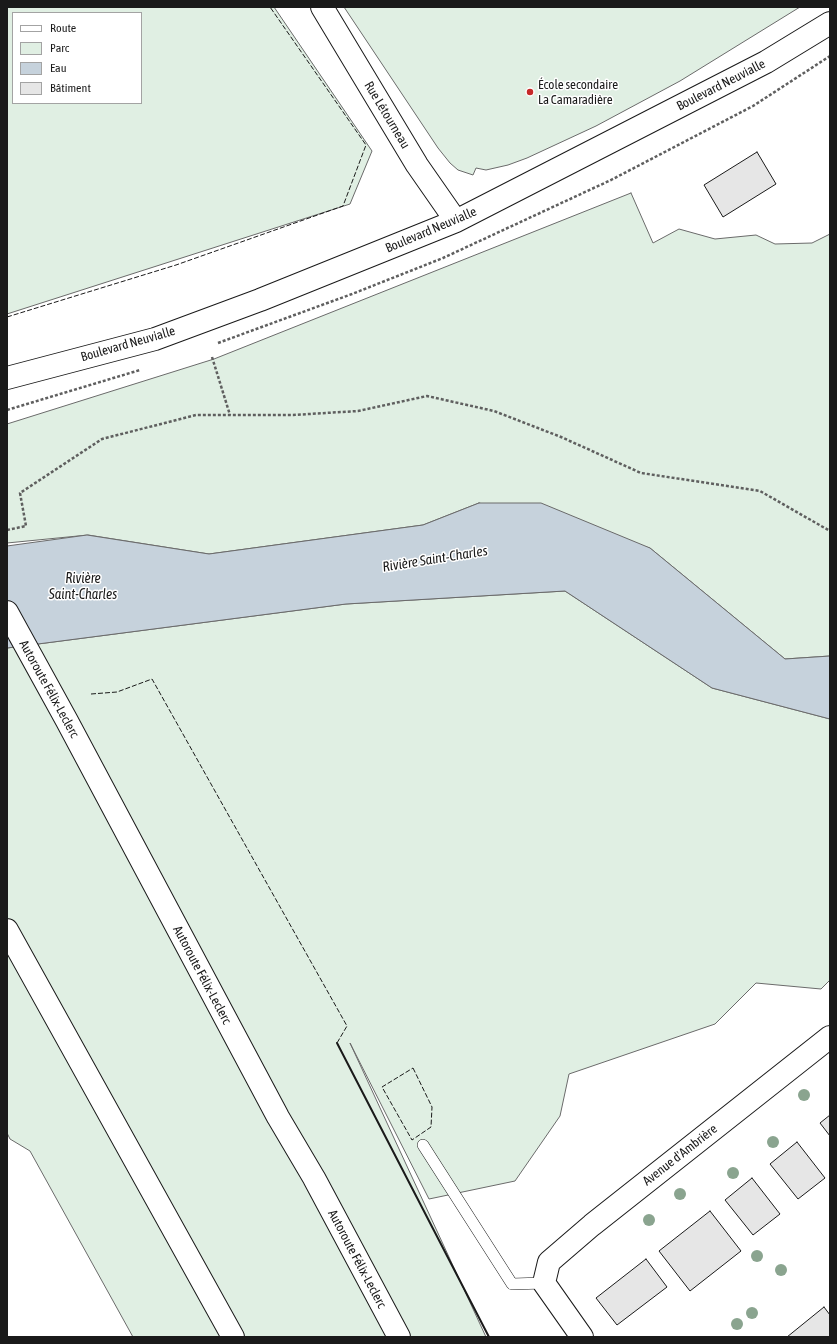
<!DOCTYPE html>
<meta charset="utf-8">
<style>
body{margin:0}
#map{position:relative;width:837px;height:1344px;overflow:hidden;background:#fff;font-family:"Asap Condensed",sans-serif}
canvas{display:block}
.frame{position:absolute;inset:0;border:8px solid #1a1a1a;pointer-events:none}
.legend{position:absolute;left:12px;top:12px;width:130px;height:92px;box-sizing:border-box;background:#fff;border:1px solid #a3a3a3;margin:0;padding:5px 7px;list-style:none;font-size:12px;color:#1a1a1a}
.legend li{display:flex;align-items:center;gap:8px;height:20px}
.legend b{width:20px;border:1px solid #a3a3a3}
</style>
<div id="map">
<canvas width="837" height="1344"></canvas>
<div class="frame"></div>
<ul class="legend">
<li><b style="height:5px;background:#fff"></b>Route</li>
<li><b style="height:11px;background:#e0efe3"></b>Parc</li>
<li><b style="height:11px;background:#c6d2dc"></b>Eau</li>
<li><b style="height:11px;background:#e6e6e6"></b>Bâtiment</li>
</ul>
</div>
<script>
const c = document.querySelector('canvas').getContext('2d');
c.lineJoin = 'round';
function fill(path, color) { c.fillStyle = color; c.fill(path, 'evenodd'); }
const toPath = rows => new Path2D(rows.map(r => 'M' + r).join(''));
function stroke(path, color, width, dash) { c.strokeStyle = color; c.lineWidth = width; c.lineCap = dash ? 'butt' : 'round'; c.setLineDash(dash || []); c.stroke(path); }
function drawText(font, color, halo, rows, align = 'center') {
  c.font = font + ' "Asap Condensed",sans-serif'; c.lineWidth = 3; c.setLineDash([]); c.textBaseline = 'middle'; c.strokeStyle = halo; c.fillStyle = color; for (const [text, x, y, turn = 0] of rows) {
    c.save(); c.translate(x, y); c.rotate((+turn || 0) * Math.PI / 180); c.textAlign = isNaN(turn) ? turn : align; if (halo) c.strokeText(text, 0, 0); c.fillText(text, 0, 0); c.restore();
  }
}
const green = toPath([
 [7,7,274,7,372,151,350,204,7,314,7,7],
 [13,13,141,13,141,103,13,103,13,13],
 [344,7,800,7,680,81,596,126,527,158,508,165,486,170,476,168,473,175,458,170,450,163,438,148,344,7],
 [631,193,653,243,679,229,715,239,756,235,775,244,812,243,830,234,830,656,785,659,650,548,479,503,423,525,209,554,88,535,7,543,7,424,214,359,631,193],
 [565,591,712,688,830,719,830,980,821,989,756,983,715,1024,569,1074,560,1116,515,1181,429,1199,350,1043,486,1337,133,1337,30,1151,10,1139,7,1133,7,648,346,604,565,591]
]);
fill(green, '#e0efe3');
stroke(green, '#6a6a6a', 1);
const water = toPath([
 [479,503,541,503,650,548,785,659,830,656,830,719,712,688,565,591,346,604,7,648,7,546,87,535,209,554,423,525,479,503]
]);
fill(water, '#c6d2dc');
stroke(water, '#6a6a6a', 1);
const building = toPath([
 [757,152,776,184,723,217,704,185,757,152],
 [830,1115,830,1136,820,1123,830,1115],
 [797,1142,825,1178,798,1199,770,1164,797,1142],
 [752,1178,780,1214,753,1235,725,1200,752,1178],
 [710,1211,741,1251,690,1291,659,1251,710,1211],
 [646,1259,667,1287,617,1325,596,1298,646,1259],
 [824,1307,830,1315,830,1337,787,1337,824,1307]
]);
fill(building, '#e6e6e6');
stroke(building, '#1a1a1a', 1);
const lane = toPath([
 [423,1145,512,1284,544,1283]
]);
const street = toPath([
 [582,1337,544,1283,549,1262,592,1225,830,1037]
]);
const secondary = toPath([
 [322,7,417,165,456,221],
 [7,378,155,339,260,300,456,221,766,62,830,23]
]);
const highway = toPath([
 [7,612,67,721,278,1117,314,1178,399,1337],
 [7,930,233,1337]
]);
stroke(lane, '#1a1a1a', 12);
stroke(street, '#1a1a1a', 24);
stroke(secondary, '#1a1a1a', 24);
stroke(highway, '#1a1a1a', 24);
stroke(toPath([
 [218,343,352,294,443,258,611,180,753,106,830,56],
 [212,357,230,415],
 [7,410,140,370],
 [7,530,26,526,20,493,102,439,196,415,293,415,358,411,427,396,494,411,561,437,641,473,760,491,830,531]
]), '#5f5f5f', 2.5, [3, 2]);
stroke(lane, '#fff', 11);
stroke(street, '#fff', 22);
stroke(secondary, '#fff', 22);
stroke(highway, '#fff', 22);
stroke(toPath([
 [7,317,176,265,343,206,366,145,270,7],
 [91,694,117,692,152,679,347,1026,337,1043],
 [413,1068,432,1107,431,1127,412,1140,382,1087,413,1068]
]), '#1a1a1a', 1, [5, 2]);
stroke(toPath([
 [337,1043,489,1337]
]), '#1a1a1a', 2);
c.fillStyle = '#8aa48f';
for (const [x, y] of [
 [804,1095],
 [773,1142],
 [733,1173],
 [680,1194],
 [649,1220],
 [757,1256],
 [781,1270],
 [752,1313],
 [737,1324]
]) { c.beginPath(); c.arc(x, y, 6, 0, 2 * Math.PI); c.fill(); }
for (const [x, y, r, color] of [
 [530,92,4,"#c62828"]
]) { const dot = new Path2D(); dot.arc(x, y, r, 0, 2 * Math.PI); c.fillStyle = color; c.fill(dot); stroke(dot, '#fff', 1.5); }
drawText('13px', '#1a1a1a', '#fff', [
 ["École secondaire",538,85],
 ["La Camaradière",538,100]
], 'left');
drawText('13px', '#1a1a1a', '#fff', [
 ["Boulevard Neuvialle",721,85,-27],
 ["Rue Létourneau",387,115,59],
 ["Boulevard Neuvialle",431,230,-23],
 ["Boulevard Neuvialle",128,344,-16],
 ["Autoroute Félix-Leclerc",49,689,61],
 ["Autoroute Félix-Leclerc",202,975,62],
 ["Avenue d'Ambrière",680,1155,-38],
 ["Autoroute Félix-Leclerc",357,1259,62]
]);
drawText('italic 14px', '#1a1a1a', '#fff', [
 ["Rivière Saint-Charles",435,559,-9],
 ["Rivière",83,579],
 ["Saint-Charles",83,595]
]);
</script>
